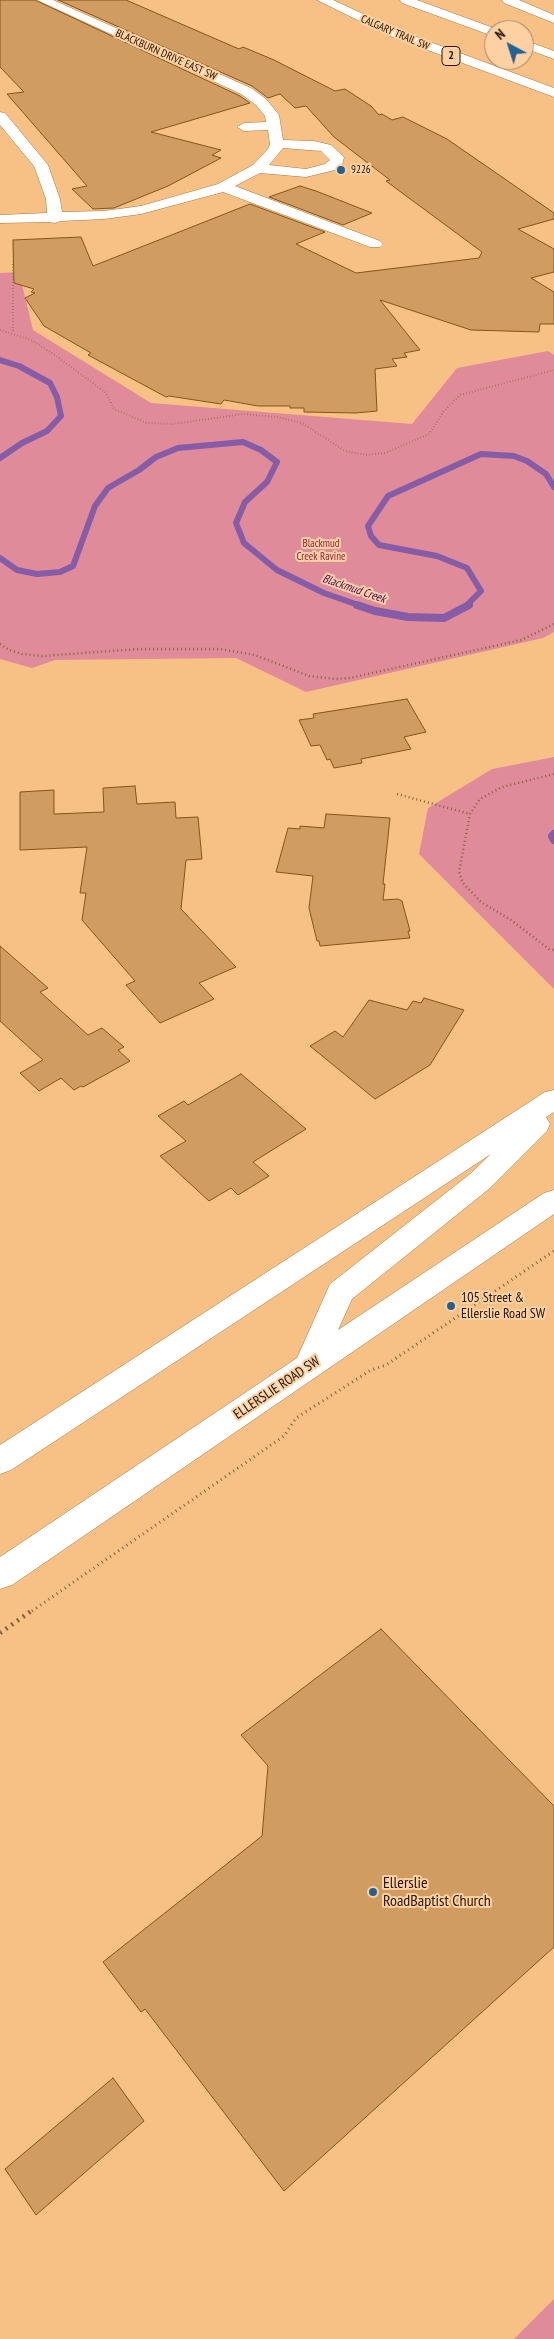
<!DOCTYPE html>
<style>
body{margin:0}
#map{position:relative;width:554px;height:2339px;overflow:hidden;background:#f7c186;font-family:"PT Sans Narrow",sans-serif}
canvas{display:block}
.north{position:absolute;left:484px;top:20px;width:50px;height:50px;box-sizing:border-box;background:#fdd1a2;border:1px solid #a78561;border-radius:50%;rotate:320deg;font-size:14px;font-weight:700;line-height:20px;text-align:center;color:#261300}
.north::after{content:'';display:block;margin:auto;width:18px;height:22px;background:#226197;clip-path:polygon(50% 0,100% 100%,50% 72%,0 100%)}
</style>
<div id="map">
<canvas width="554" height="2339"></canvas>
<div class="north">N</div>
</div>
<script>
const c = document.querySelector('canvas').getContext('2d');
c.lineJoin = 'round';
function fill(path, color) { c.fillStyle = color; c.fill(path, 'evenodd'); }
const toPath = rows => new Path2D(rows.map(r => 'M' + r).join(''));
function stroke(path, color, width, dash) { c.strokeStyle = color; c.lineWidth = width; c.lineCap = dash ? 'butt' : 'round'; c.setLineDash(dash || []); c.stroke(path); }
function drawText(font, color, halo, rows, align = 'center') {
  c.font = font + ' "PT Sans Narrow",sans-serif'; c.lineWidth = 4; c.setLineDash([]); c.textBaseline = 'middle'; c.strokeStyle = halo; c.fillStyle = color; for (const [text, x, y, turn = 0] of rows) {
    c.save(); c.translate(x, y); c.rotate((+turn || 0) * Math.PI / 180); c.textAlign = isNaN(turn) ? turn : align; if (halo) c.strokeText(text, 0, 0); c.fillText(text, 0, 0); c.restore();
  }
}
fill(toPath([
 [19,272,33,330,151,403,412,424,457,368,548,351,554,355,554,632,543,638,306,692,236,658,55,660,32,668,0,659,0,273],
 [554,757,554,989,419,854,428,808,492,769],
 [554,2299,554,2339,514,2339]
]), '#e08b9a');
stroke(toPath([
 [0,360,19,366,50,383,57,397,61,416,47,431,22,443,0,458],
 [0,558,17,570,37,574,60,572,73,566,95,506,108,488,139,470,156,457,178,448,243,442,261,450,277,462,267,482,245,502,236,523,244,543,277,570,324,593,361,606],
 [466,606,481,591,467,568,437,556,379,545,371,536,368,526,388,496,481,454,514,456,527,461,546,474,554,487]
]), '#855ca6', 6);
stroke(toPath([
 [357,605,375,611,408,617,444,618,469,605],
 [554,834,552,836,554,840]
]), '#855ca6', 8);
const building = toPath([
 [0,0,35,0,240,96,250,103,151,132,221,150,212,155,221,158,168,186,114,208,93,209,72,189,87,186,7,94,24,92,0,67,0,0],
 [58,0,126,0,239,49,243,47,274,60,335,91,345,89,371,106,379,115,382,114,392,120,403,117,447,139,554,213,554,219,518,229,554,249,554,272,531,278,554,292,554,324,540,324,539,332,471,330,380,300,420,350,404,353,407,357,392,359,397,366,375,369,377,411,356,413,304,412,304,408,290,408,290,406,258,406,224,400,221,404,169,396,166,397,88,355,91,353,44,326,25,298,35,293,31,292,34,289,14,283,13,240,81,237,93,266,250,204,325,232,296,244,356,273,479,258,482,252,386,181,390,180,334,137,306,106,295,108,280,94,268,98,252,86,58,0],
 [300,186,316,191,372,213,343,225,269,197,300,186],
 [407,699,426,732,404,737,411,749,361,759,362,763,334,768,330,759,327,760,320,745,311,746,299,720,314,718,313,714,407,699],
 [135,786,137,804,175,802,176,818,198,817,202,859,186,860,181,909,236,967,199,983,214,999,160,1023,126,985,135,981,82,920,86,893,80,893,87,847,20,850,20,792,54,790,54,814,104,812,103,788,135,786],
 [326,814,390,818,383,884,385,884,383,900,398,899,402,901,410,931,408,931,410,938,320,946,319,941,317,941,309,908,313,876,276,872,288,828,300,829,300,826,324,828,326,814],
 [0,946,48,988,40,992,88,1035,102,1028,124,1047,118,1050,130,1061,83,1087,81,1086,74,1090,61,1078,39,1091,20,1073,43,1060,0,1021,0,946],
 [424,998,464,1010,430,1065,375,1099,310,1046,335,1031,343,1037,369,1000,407,1010,413,1001,421,1003,424,998],
 [241,1074,306,1129,253,1162,269,1176,238,1195,231,1188,209,1201,160,1156,186,1141,158,1116,184,1101,188,1105,241,1074],
 [381,1629,554,1806,554,1947,284,2191,145,2009,141,2012,103,1962,262,1836,268,1766,241,1735,381,1629],
 [113,2078,144,2121,36,2215,5,2169,113,2078]
]);
fill(building, '#d09c61');
stroke(building, '#855515', 1);
const minor = toPath([
 [37,0,53,0,251,88,266,99,279,115,283,140,314,141,331,145,344,157,342,165,335,170,306,177,260,173,235,186,380,241,383,244,380,247,370,247,223,192,141,214,104,219,61,221,55,223,49,222,0,223,0,215,47,213,46,199,34,166,0,125,0,112,5,113,48,165,60,199,62,212,104,211,141,206,218,184,253,165,268,149,270,144,268,130,244,131,237,127,244,123,266,122,265,116,256,105,241,94,37,0],
 [283,148,321,151,330,160,325,164,306,169,269,165,283,148]
]);
const major = toPath([
 [554,1090,554,1112,546,1117,550,1124,547,1131,490,1188,352,1299,338,1330,544,1193,554,1190,554,1214,12,1585,0,1589,0,1557,297,1358,330,1284,470,1174,491,1154,11,1470,0,1474,0,1445,545,1092,554,1090]
]);
const highway = toPath([
 [317,0,333,0,398,30,554,88,554,97,390,36,317,0],
 [400,0,417,0,499,30,494,30,494,36,490,35,402,3,400,0],
 [502,0,519,0,554,15,554,23,504,3,502,0],
 [524,40,554,51,554,59,524,48,524,40]
]);
stroke(minor, '#a9773c', 1);
stroke(major, '#a9773c', 1);
stroke(highway, '#a9773c', 1);
stroke(toPath([
 [13,239,13,265]
]), '#85623d', 1, [0.5, 2]);
stroke(toPath([
 [13,264,13,333],
 [0,330,31,340,55,355,106,393,114,409,147,423,173,424,243,414,277,417,302,423,345,451,365,455,385,453,429,434,444,411,460,395,554,370]
]), '#85623d', 2, [0.5, 2.5]);
stroke(toPath([
 [0,644,9,650,22,654,42,656,139,649,220,649,255,655,309,676,335,679,350,678,521,640,554,624],
 [554,774,502,787,480,799,470,814,459,872,463,883,481,902,511,920,549,949,554,950],
 [397,794,470,814]
]), '#85623d', 2.5, [1, 3]);
stroke(toPath([
 [32,1611,284,1436,296,1418,371,1370,386,1365,554,1251]
]), '#85623d', 3, [1, 4]);
stroke(toPath([
 [0,1633,34,1609]
]), '#85623d', 4.5, [2, 5]);
fill(minor, '#fff');
fill(major, '#fff');
fill(highway, '#fff');
for (const [x, y, r, color] of [
 [341,170,5,"#226197"],
 [451,1306,5,"#226197"],
 [373,1892,5,"#226197"]
]) { const dot = new Path2D(); dot.arc(x, y, r, 0, 2 * Math.PI); c.fillStyle = color; c.fill(dot); stroke(dot, '#fdd1a2', 2); }
drawText('11px', '#261300', '#fdd1a2', [
 ["CALGARY TRAIL SW",395,33,23],
 ["BLACKBURN DRIVE EAST SW",166,55,24]
]);
drawText('11px', '#261300', '#fdd1a2', [
 ["9226",351,170]
], 'left');
drawText('11px', '#942344', '#fdd1a2', [
 ["Blackmud",321,544],
 ["Creek Ravine",321,557]
]);
for (const [x, y, w] of [
 [451,56,18]
]) { const box = new Path2D(); box.roundRect(x - w / 2, y - 9.5, w, 19, 4); c.fillStyle = '#fdd1a2'; c.fill(box); stroke(box, '#261300', 1); }
drawText('bold 12px', '#261300', null, [
 ["2",451,56]
]);
drawText('italic 12px', '#470869', '#fdd1a2', [
 ["Blackmud Creek",354,589,19]
]);
drawText('14px', '#261300', '#fdd1a2', [
 ["105 Street &",461,1298],
 ["Ellerslie Road SW",461,1314]
], 'left');
drawText('14px', '#261300', '#fdd1a2', [
 ["ELLERSLIE ROAD SW",277,1388,-34]
]);
drawText('16px', '#261300', '#fdd1a2', [
 ["Ellerslie",383,1883],
 ["RoadBaptist Church",383,1901]
], 'left');
</script>
